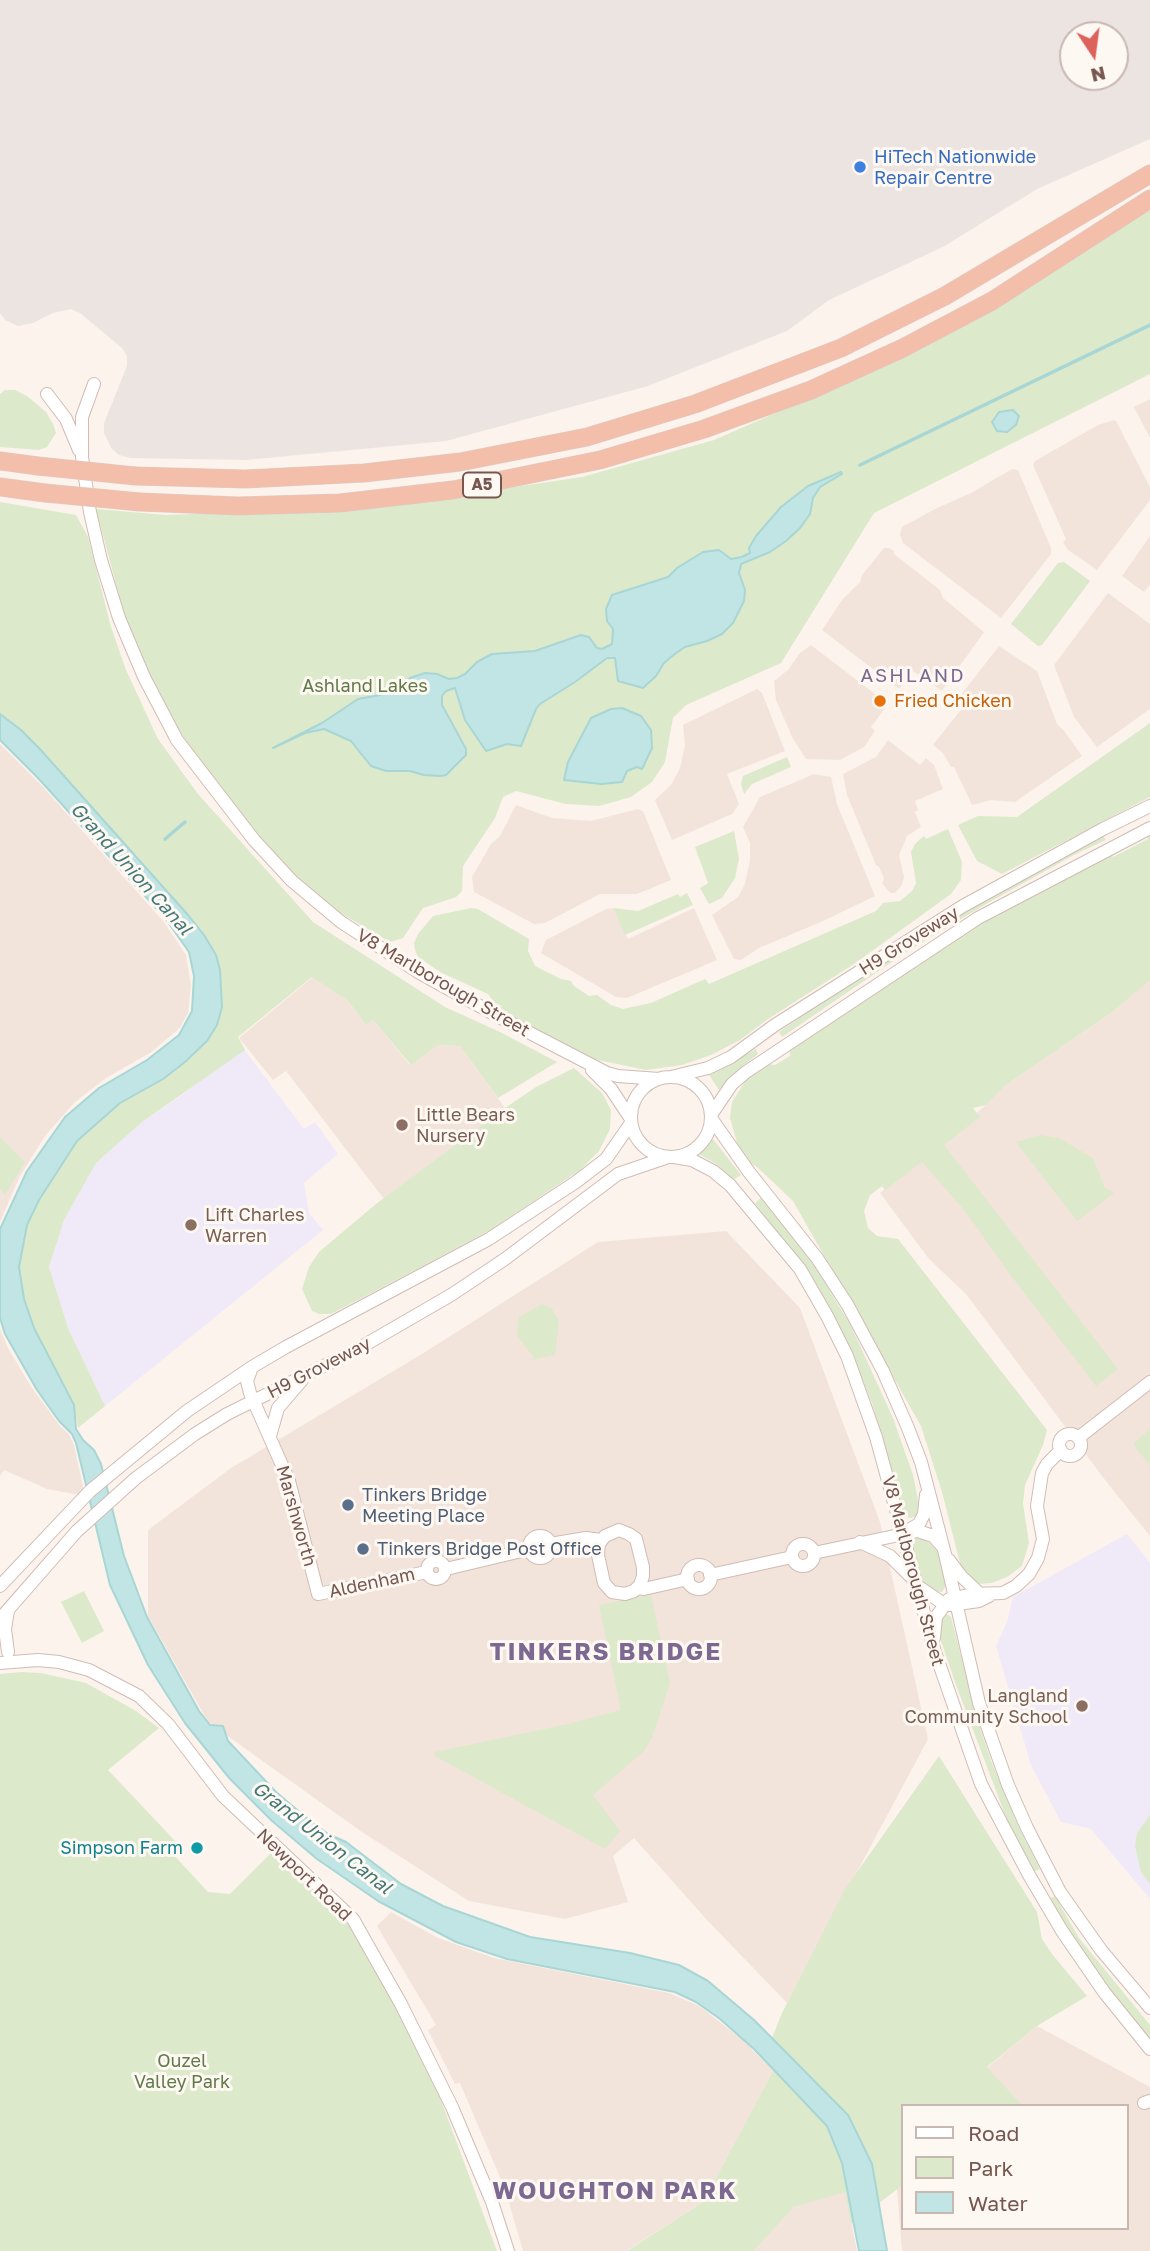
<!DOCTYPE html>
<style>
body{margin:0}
#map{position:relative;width:1150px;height:2251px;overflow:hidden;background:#fcf3ed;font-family:"Golos Text",sans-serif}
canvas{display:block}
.legend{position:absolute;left:901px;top:2104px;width:228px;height:126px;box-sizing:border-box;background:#fef8f3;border:2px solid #c8b8b2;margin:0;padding:9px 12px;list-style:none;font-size:21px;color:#765750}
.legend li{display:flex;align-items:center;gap:14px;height:35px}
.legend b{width:35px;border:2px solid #c8b8b2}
.north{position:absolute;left:1059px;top:21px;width:70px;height:70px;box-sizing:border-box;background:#fef8f3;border:2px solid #c8b8b2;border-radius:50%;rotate:167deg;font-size:19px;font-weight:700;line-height:28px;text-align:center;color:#765750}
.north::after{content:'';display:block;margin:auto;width:24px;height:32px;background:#dc625b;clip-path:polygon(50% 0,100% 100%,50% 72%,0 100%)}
</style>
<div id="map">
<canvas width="1150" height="2251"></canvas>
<ul class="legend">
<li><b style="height:9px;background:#fff"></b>Road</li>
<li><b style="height:19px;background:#dce9cb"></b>Park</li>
<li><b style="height:19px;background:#c1e5e4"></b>Water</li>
</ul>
<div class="north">N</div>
</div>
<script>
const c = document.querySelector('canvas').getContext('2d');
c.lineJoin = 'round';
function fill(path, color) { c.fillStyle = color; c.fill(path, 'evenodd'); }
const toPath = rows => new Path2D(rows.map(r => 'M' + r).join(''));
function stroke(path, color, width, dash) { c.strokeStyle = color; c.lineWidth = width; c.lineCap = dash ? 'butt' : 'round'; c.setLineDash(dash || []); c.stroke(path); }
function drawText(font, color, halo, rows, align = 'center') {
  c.font = font + ' "Golos Text",sans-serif'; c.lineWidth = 6; c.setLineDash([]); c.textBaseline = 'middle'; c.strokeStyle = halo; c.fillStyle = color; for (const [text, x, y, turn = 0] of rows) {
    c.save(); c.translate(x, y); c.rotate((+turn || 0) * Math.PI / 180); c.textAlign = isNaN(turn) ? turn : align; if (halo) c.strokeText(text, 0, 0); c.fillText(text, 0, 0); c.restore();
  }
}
fill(toPath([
 [1150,399,1150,438,1134,407],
 [1114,420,1116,421,1150,487,1150,500,1097,570,1068,550,1063,542,1066,539,1033,465,1035,461,1098,425],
 [1012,469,1018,470,1051,548,1051,554,1001,618,903,543,900,535,902,527,937,508,971,493],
 [1150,536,1150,585,1144,592,1122,576],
 [884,548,889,548,894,551,894,554,940,590,943,598,984,632,942,691,913,671,899,689,822,630,842,600,860,582,862,575],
 [1108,593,1150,624,1150,709,1097,747,1074,717,1054,665],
 [811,645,888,704,871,727,875,731,864,747,840,760,806,759,793,739,776,700,774,681,788,670,800,653],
 [999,646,1037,671,1057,724,1065,732,1082,756,1015,802,991,800,972,805,954,767,951,767,943,753,933,745,963,707,957,700],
 [757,689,762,693,785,751,727,774,739,804,732,814,672,840,655,800,671,785,680,768,685,745,683,725],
 [888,740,920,765,926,758,934,765,943,789,915,801,918,810,915,812,921,827,907,836,899,855,904,877,902,885,895,893,890,893,882,883,884,878,879,867,876,865,847,795,843,774,876,757],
 [0,744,42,786,164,922,186,955,191,985,188,1013,180,1028,150,1053,106,1078,75,1102,45,1136,20,1176,0,1222],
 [814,774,831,777,837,804,875,896,823,921,759,948,741,960,734,959,712,915,738,897,745,884,750,860,750,843,743,827,760,797],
 [516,805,552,818,591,821,638,809,643,811,671,880,637,894,600,894,545,923,534,924,474,892,472,877,491,844,500,836],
 [613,908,628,939,694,908,717,960,627,998,616,997,541,953,546,940,606,909],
 [313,977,348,1001,366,1025,373,1020,410,1065,438,1045,460,1046,505,1108,384,1199,286,1071,273,1080,239,1038],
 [1150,979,1150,1536,1105,1480,966,1294,929,1259,880,1193,986,1105,1006,1085,1111,1013],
 [726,1231,800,1308,880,1522,928,1739,787,2003,707,1920,634,1838,613,1856,628,1902,565,1919,469,1901,362,1832,208,1722,148,1616,148,1530,231,1468,422,1354,598,1242],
 [0,1329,8,1348,30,1385,60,1426,69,1434,74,1445,85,1496,47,1489,4,1470,0,1476],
 [391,1912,438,1938,494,1958,669,1993,699,2006,743,2040,773,2071,703,2202,626,2251,523,2251,505,2189,460,2083,455,2084,428,2030,436,2025,377,1926],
 [1037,2026,1150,2087,1150,2251,902,2251,897,2189,903,2185,903,2228,1127,2228,1127,2106,1023,2106,987,2068],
 [845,2191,857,2251,754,2251,794,2207]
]), '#f3e4db');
fill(toPath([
 [0,0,1150,0,1150,139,1037,189,943,247,829,300,787,331,648,386,446,441,246,460,131,458,119,455,112,449,104,433,104,423,127,366,127,356,122,348,80,313,71,309,53,313,33,323,18,326,5,320,0,313],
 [1073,35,1115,35,1115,77,1073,77]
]), '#ece4e1');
fill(toPath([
 [243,1048,304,1129,315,1122,338,1154,304,1183,309,1213,323,1230,105,1406,68,1328,49,1267,64,1220,96,1163,142,1122,182,1095],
 [1127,1534,1150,1563,1150,1899,1091,1829,1061,1822,1031,1765,996,1646,1007,1622,1013,1597]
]), '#f0e9f8');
fill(toPath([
 [1150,209,1150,374,874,513,781,663,686,705,673,718,665,762,652,782,631,797,599,806,566,804,516,791,503,797,495,818,463,866,462,891,456,897,423,908,403,938,390,942,337,911,295,875,256,835,200,764,159,696,124,614,96,509,166,515,339,509,454,496,582,477,714,440,920,350,1008,300],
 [5,390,15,390,27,396,46,412,53,424,56,433,47,447,39,450,0,447,0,394],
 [0,502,76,515,88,537,111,627,126,670,158,739,198,794,313,922,445,1007,500,1032,557,1062,498,1098,460,1046,438,1045,411,1065,373,1020,366,1025,348,1001,312,977,238,1037,245,1050,142,1122,96,1163,64,1220,49,1267,68,1328,105,1406,78,1428,74,1405,34,1328,24,1299,19,1267,27,1225,39,1200,77,1141,120,1103,163,1079,185,1062,207,1041,222,1007,222,991,220,970,188,915,39,748,21,730,0,714],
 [1064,562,1090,581,1042,645,1038,646,1011,624,1058,563],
 [1150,723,1150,797,1002,874,977,861,958,825,978,816,1017,817],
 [787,757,791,767,752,784,744,794,741,784,743,776],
 [948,829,962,862,961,880,951,894,854,964,768,1019,740,1040,711,1055,682,1065,646,1070,588,1058,501,1011,488,994,440,972,418,957,415,950,414,943,418,934,433,916,471,908,478,909,529,939,528,951,535,966,561,979,571,981,574,986,589,996,597,995,611,1005,623,1009,651,1003,705,979,709,984,876,911,883,903,900,901,912,891,916,883,911,852,915,844,924,836,926,839],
 [734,831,739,859,735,878,722,898,709,904,700,888,708,883,695,847],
 [1150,833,1150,980,1111,1013,1006,1085,986,1105,973,1108,980,1117,944,1145,1118,1369,1096,1386,1012,1277,965,1211,922,1162,885,1190,882,1186,870,1195,864,1211,868,1228,877,1236,898,1239,1047,1430,1043,1445,1025,1485,1023,1504,1029,1543,1022,1566,1007,1577,992,1583,977,1584,961,1567,942,1492,921,1426,793,1201,757,1167,749,1162,738,1146,730,1118,732,1102,746,1080,768,1064,775,1065,790,1056,790,1048,974,927,1110,852,1113,857,1148,839,1147,834],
 [1103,836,1106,840,1074,855,986,904,905,953,782,1037,779,1032,830,996,966,910],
 [687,893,693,905,625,935,613,908,638,911,678,894,680,897],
 [756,1049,758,1054,745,1064,719,1090,709,1075],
 [574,1068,602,1093,611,1110,610,1129,599,1151,580,1170,492,1229,423,1266,331,1314,319,1314,312,1311,302,1289,309,1267,319,1252,376,1204,505,1108,536,1087],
 [1040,1135,1059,1138,1093,1158,1105,1188,1114,1193,1077,1221,1016,1142],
 [0,1137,25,1162,5,1195,0,1189],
 [713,1139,741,1175,733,1180,715,1163,699,1154],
 [761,1198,807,1253,851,1326,893,1418,913,1475,919,1505,918,1514,912,1518,906,1517,904,1512,872,1403,851,1351,802,1265,755,1203],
 [542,1304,551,1308,559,1321,555,1355,531,1360,534,1357,517,1336,519,1317],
 [1150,1429,1150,1466,1133,1444],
 [917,1537,925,1539,938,1552,946,1586,942,1592,934,1591,922,1583,920,1577,911,1543],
 [84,1591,104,1631,82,1643,61,1602],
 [651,1595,670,1683,653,1735,645,1750,593,1795,620,1831,605,1849,435,1756,435,1752,568,1724,621,1710,599,1605],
 [945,1613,951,1617,977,1719,993,1766,1021,1832,1040,1869,1033,1872,1009,1825,956,1685,938,1632,938,1625],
 [21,1672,41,1673,86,1683,136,1711,159,1728,108,1770,178,1844,171,1852,208,1892,230,1894,271,1853,349,1925,410,2032,438,2092,497,2251,0,2251,0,1674],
 [939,1756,1037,1912,1042,1939,1052,1954,1087,1996,1037,2026,987,2067,1023,2106,903,2106,903,2185,851,2224,845,2192,794,2207,754,2251,627,2251,703,2202,773,2071,772,2038,782,2013,845,1889],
 [1150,1815,1150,1884,1141,1872,1135,1846,1137,1833],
 [1055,1896,1079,1938,1150,2025,1150,2039,1088,1963,1048,1899]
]), '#dce9cb');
const water = toPath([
 [1013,410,1019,416,1016,425,1007,432,997,431,992,422,999,412,1013,410],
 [841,472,842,474,820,487,813,498,810,514,800,528,786,541,770,552,741,564,739,573,745,590,744,601,733,623,722,634,707,641,685,647,676,653,664,663,656,676,643,688,618,681,615,658,607,658,575,682,540,704,536,709,521,746,507,744,486,751,465,720,455,688,446,691,442,696,442,705,466,749,466,755,446,775,441,776,424,775,410,771,386,771,371,766,351,741,324,729,305,733,273,748,322,723,358,699,380,695,396,688,410,678,425,673,437,674,449,679,457,678,465,674,477,662,492,654,535,651,581,635,589,637,597,648,602,649,612,644,613,629,607,621,606,609,612,595,668,577,677,568,703,552,719,550,731,559,742,557,750,553,749,548,756,536,781,507,808,486,841,472],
 [622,708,641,716,651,730,652,748,642,769,637,767,627,771,622,782,601,784,564,780,568,762,591,718,611,709,622,708],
 [0,714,21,730,39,748,188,915,204,935,216,955,220,970,222,1007,217,1025,207,1041,185,1062,163,1079,120,1103,77,1141,39,1200,27,1225,19,1267,24,1299,34,1328,74,1405,76,1429,83,1440,94,1450,101,1464,124,1556,147,1617,199,1711,210,1725,223,1726,228,1741,276,1792,309,1820,328,1834,346,1842,401,1884,443,1906,530,1937,630,1953,679,1965,708,1981,754,2020,848,2115,872,2164,887,2251,859,2251,842,2163,827,2126,754,2049,720,2019,696,2002,675,1992,507,1959,456,1942,378,1901,317,1859,271,1820,230,1779,185,1723,148,1665,110,1585,76,1443,72,1434,59,1421,37,1390,5,1334,0,1318,0,1229,27,1171,65,1117,99,1088,147,1060,179,1035,192,1011,194,976,189,952,165,918,38,778,0,740,0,714]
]);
fill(water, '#c1e5e4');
stroke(water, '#a8d6d5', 2);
stroke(toPath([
 [860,465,1150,325],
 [165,839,185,822]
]), '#a8d6d5', 3.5);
const tertiary = toPath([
 [94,384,82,417,82,457,90,512,101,560,119,618,144,677,177,740,254,840,292,881,341,922,418,972,503,1019,607,1073,618,1076,659,1079],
 [47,394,66,419,79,450],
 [592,1070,611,1089,631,1119],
 [671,1077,708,1068,731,1057,775,1025,963,906,1103,829,1150,806],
 '631 1117a40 40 0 1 1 80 0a40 40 0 1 1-80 0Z',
 [711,1115,732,1084,746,1072,978,918,1150,828],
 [711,1118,749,1172,817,1258,847,1304,883,1371,908,1428,921,1462,945,1554,979,1703,1008,1785,1027,1828,1060,1892,1101,1950,1150,2008],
 [674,1157,692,1160,713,1171,730,1185,800,1269,827,1316,847,1356,876,1437,934,1649,981,1784,1029,1875,1062,1931,1104,1992,1150,2049],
 [252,1367,247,1381,250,1393,289,1481,318,1594,427,1572],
 '1059 1445a11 11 0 1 1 22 0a11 11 0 1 1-22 0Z',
 [270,1436,278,1408,302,1380],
 [1078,1438,1150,1382],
 [619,1530,629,1534,636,1539,643,1567,643,1576,640,1585,634,1591,625,1594,612,1592,604,1583,598,1555,599,1544,605,1536,619,1530],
 [907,1531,919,1524,924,1514,926,1495],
 '529 1547a11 11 0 1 1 22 0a11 11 0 1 1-22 0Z',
 [860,1542,890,1556,913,1579],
 [550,1544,586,1538,601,1540],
 '792 1555a11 11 0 1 1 22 0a11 11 0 1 1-22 0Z',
 [814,1553,918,1531,933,1536,942,1546],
 [949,1560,961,1576,980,1594],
 '427 1570a9 9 0 1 1 18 0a9 9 0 1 1-18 0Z',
 '687 1577a12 12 0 1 1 24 0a12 12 0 1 1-24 0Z',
 [446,1569,530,1549],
 [710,1575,792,1557],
 [916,1585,944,1604,951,1605,979,1601,989,1596],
 [0,1586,90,1491,187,1411,252,1367,286,1347,489,1239,576,1182,606,1159,631,1123],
 [638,1588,644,1589,688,1579],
 [8,1611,5,1629,8,1652],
 [0,1619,77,1531,136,1478,195,1434,227,1414,356,1350,451,1295,505,1259,618,1174,668,1157],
 [934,1638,936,1617,949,1599,973,1594,1003,1593,1016,1586,1029,1574,1038,1558,1043,1539,1037,1506,1042,1473,1047,1464,1061,1450],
 [0,1663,38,1660,59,1662,89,1670,139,1696,168,1724,223,1796,353,1919,401,2004,452,2107,492,2202,508,2251],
 [1144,2103,1150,2101]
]);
const trunk = toPath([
 [0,461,38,466],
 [135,476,245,479,364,473,460,462,587,437,695,404,841,348,945,296,1150,174],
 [0,487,45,493],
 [140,502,238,506,340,503,453,490,600,460,704,429,811,390,903,348,992,301,1150,199]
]);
stroke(tertiary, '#d0bcb4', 14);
stroke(trunk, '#d9d0ce', 19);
stroke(tertiary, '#fff', 12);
stroke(trunk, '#f3beaa', 18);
const trunkBridge = toPath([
 [38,466,135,476],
 [45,493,140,502]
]);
stroke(trunkBridge, '#d9d0ce', 19, []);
stroke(trunkBridge, '#f3beaa', 18);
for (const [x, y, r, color] of [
 [860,167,7,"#3f7fe0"],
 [880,701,7,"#e8710a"],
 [402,1125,7,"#8d6e63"],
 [191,1225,7,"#8d6e63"],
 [348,1505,7,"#5c6f8a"],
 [363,1549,7,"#5c6f8a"],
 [1082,1706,7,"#8d6e63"],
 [197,1848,7,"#0f9aa8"]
]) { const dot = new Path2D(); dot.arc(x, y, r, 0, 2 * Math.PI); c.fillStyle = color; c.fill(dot); stroke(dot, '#fef8f3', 2.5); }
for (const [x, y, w] of [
 [482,485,38]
]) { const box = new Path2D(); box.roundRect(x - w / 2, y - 12.5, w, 25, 5); c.fillStyle = '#fef8f3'; c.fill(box); stroke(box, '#765750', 2); }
drawText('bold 16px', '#765750', null, [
 ["A5",482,485]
]);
drawText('18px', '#366cbe', '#fef8f3', [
 ["HiTech Nationwide",874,157],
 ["Repair Centre",874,178]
], 'left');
drawText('18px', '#607b49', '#fef8f3', [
 ["Ashland Lakes",365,686],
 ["Ouzel",182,2061],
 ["Valley Park",182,2082]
]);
drawText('18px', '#c56008', '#fef8f3', [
 ["Fried Chicken",894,701]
], 'left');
drawText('18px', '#765750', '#fef8f3', [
 ["H9 Groveway",909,941,-32],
 ["V8 Marlborough Street",443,983,30],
 ["H9 Groveway",319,1368,-27],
 ["Marshworth",296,1516,74],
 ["V8 Marlborough Street",913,1571,75],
 ["Aldenham",372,1583,-12],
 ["Newport Road",304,1875,44]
]);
drawText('18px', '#785e54', '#fef8f3', [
 ["Little Bears",416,1115],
 ["Nursery",416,1136],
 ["Lift Charles",205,1215],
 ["Warren",205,1236],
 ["Langland",1068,1696,"right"],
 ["Community School",1068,1717,"right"]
], 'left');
drawText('18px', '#4e5e75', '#fef8f3', [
 ["Tinkers Bridge",362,1495],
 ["Meeting Place",362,1516],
 ["Tinkers Bridge Post Office",377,1549]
], 'left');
drawText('18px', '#0d838f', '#fef8f3', [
 ["Simpson Farm",183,1848]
], 'right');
c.letterSpacing = '2px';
drawText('19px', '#7c6891', '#fef8f3', [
 ["ASHLAND",913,676]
]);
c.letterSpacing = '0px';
drawText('italic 19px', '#447979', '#fef8f3', [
 ["Grand Union Canal",131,869,48],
 ["Grand Union Canal",322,1838,38]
]);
c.letterSpacing = '2px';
drawText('bold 24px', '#7c6891', '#fef8f3', [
 ["TINKERS BRIDGE",606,1652],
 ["WOUGHTON PARK",615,2191]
]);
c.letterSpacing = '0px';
</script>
